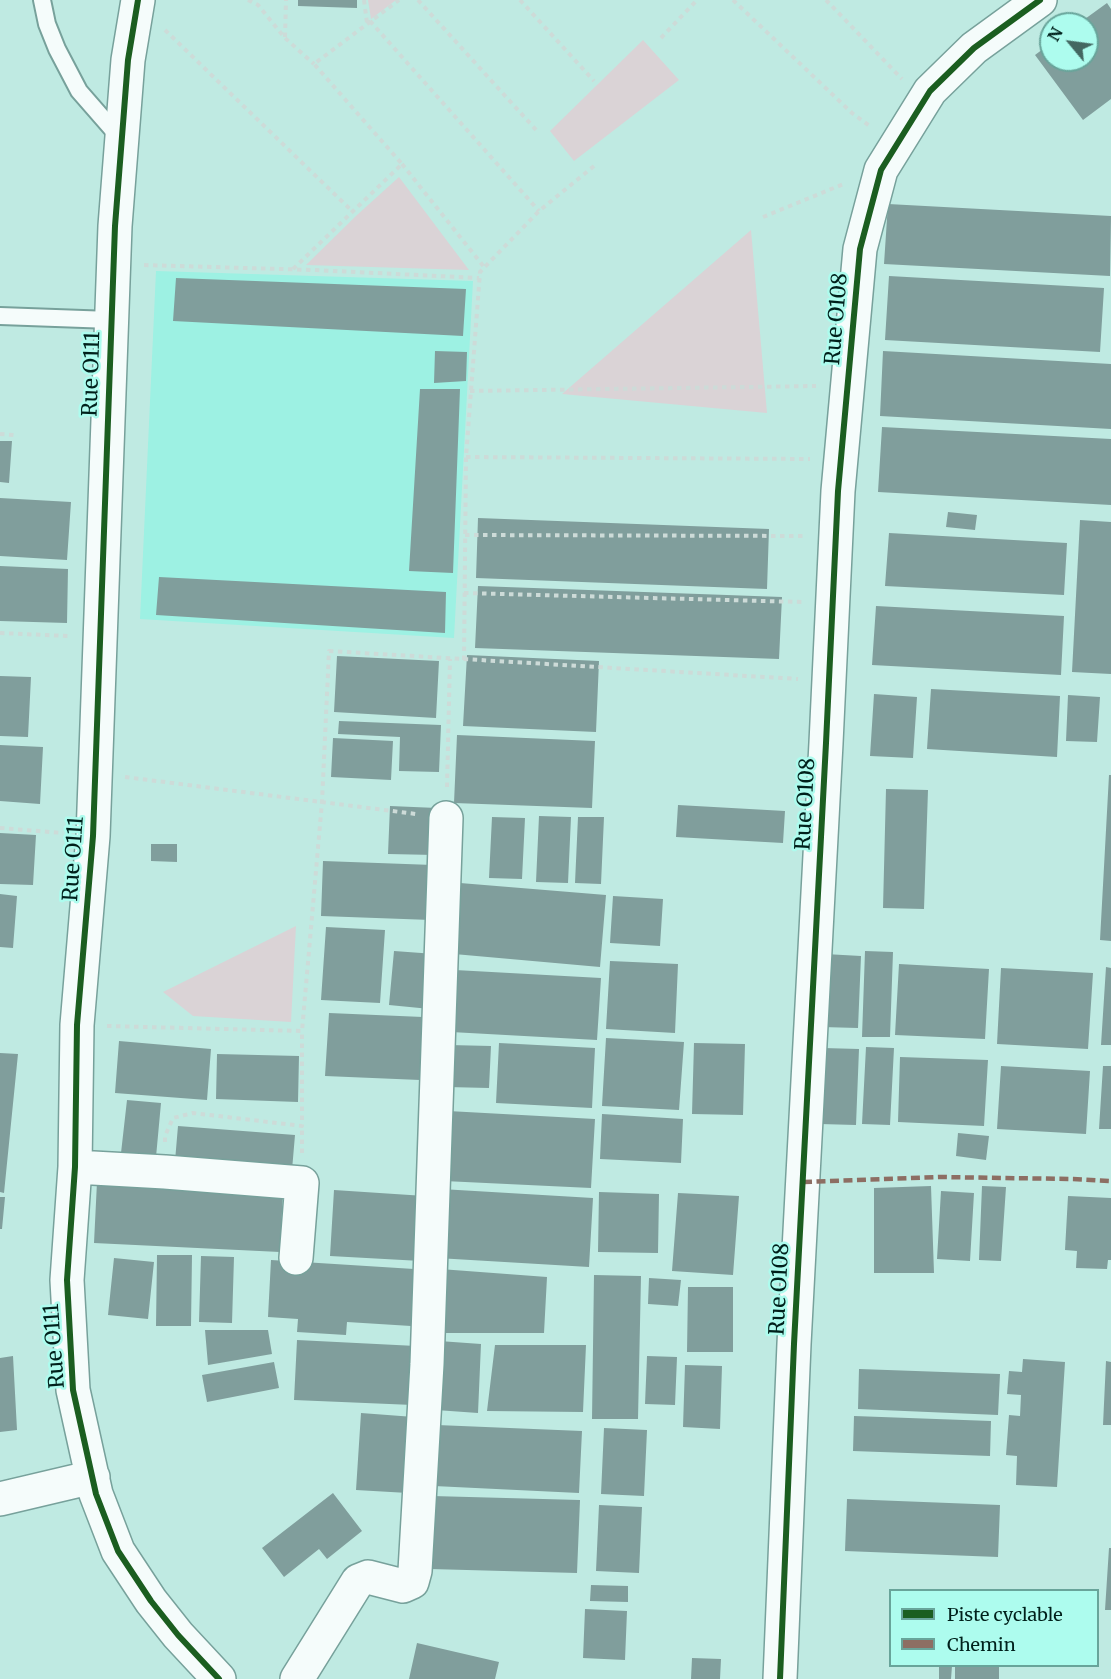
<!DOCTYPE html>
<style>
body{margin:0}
#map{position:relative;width:1111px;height:1679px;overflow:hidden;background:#bfeae2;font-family:Merriweather,serif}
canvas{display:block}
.legend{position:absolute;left:889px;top:1589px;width:210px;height:78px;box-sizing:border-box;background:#adfcee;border:2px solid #68a49a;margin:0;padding:8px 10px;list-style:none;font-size:18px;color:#00201b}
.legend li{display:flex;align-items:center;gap:12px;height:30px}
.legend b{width:30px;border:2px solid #68a49a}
.north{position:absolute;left:1039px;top:12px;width:60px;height:60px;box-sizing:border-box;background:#adfcee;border:2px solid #68a49a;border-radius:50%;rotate:299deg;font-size:16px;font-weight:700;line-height:24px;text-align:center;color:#00201b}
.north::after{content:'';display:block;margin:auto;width:21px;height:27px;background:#436761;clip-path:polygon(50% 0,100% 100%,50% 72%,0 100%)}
</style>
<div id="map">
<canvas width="1111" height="1679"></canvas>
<ul class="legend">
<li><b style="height:8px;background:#1b5e20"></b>Piste cyclable</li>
<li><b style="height:8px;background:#8d6e63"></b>Chemin</li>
</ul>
<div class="north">N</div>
</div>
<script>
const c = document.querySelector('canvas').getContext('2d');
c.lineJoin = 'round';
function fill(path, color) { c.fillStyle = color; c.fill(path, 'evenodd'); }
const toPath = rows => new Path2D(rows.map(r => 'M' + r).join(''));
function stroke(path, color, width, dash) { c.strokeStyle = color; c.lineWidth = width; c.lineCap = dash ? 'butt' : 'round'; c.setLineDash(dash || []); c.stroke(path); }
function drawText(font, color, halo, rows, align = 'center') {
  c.font = font + ' Merriweather,serif'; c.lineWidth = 5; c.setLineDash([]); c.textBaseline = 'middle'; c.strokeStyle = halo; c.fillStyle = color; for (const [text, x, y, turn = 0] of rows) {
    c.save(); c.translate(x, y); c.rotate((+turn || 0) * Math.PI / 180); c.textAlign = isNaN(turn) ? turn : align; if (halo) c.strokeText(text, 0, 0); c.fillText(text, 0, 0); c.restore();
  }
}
fill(toPath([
 [156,271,473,281,454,638,140,619]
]), '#9df1e3');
fill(toPath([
 [368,0,396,0,371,19],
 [643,40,679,80,574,161,550,131],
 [399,177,469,270,306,265,357,215],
 [751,230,767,413,562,394],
 [296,926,291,1022,193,1016,163,992]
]), '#dad3d6');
fill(toPath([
 [298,0,357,0,357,8,298,6],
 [1107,3,1111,9,1111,99,1083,120,1035,55,1051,43,1051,60,1087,60,1087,24,1078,24],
 [888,204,1111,216,1110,276,884,264],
 [889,276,1104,288,1100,352,885,340],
 [176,278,466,289,463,336,173,321],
 [435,351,467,352,466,381,434,383],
 [883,351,1111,364,1111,429,880,416],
 [420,389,460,389,453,573,409,571],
 [882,427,1111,439,1111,505,878,492],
 [0,441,12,441,9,483,0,482],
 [0,498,71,502,67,560,0,556],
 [948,512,977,515,975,530,946,527],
 [478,518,769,529,767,589,476,578],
 [1080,520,1111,522,1111,674,1072,672],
 [889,533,1067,543,1064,595,885,586],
 [0,566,68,569,67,623,0,621],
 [159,577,446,592,445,633,156,615],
 [478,586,782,597,779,659,475,648],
 [876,606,1064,616,1061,675,872,665],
 [467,655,599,661,596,732,463,726],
 [337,656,439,661,436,718,334,712],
 [0,676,31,677,28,737,0,736],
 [931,689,1060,696,1057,757,927,749],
 [874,694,917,697,913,758,870,756],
 [1068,695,1100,697,1097,742,1066,741],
 [339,721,441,725,439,772,399,771,400,737,338,734],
 [457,735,595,741,592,808,454,803],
 [333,738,393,741,391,780,331,777],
 [0,745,43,747,40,804,0,801],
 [1109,775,1111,775,1111,941,1100,940],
 [886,789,928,790,924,909,883,908],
 [678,805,785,811,783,843,676,837],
 [390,806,437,808,435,855,388,854],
 [539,816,571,817,568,883,536,882],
 [492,817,525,818,522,879,489,878],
 [578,817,604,817,601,884,575,883],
 [0,833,36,835,33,885,0,884],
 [151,844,177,844,177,862,151,861],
 [323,861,433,865,431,920,321,916],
 [460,883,606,895,600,967,454,954],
 [0,894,17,896,13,948,0,947],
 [613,896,663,899,660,946,610,943],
 [326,927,385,930,380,1003,321,1000],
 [394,951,435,954,430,1009,389,1005],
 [865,951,893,952,890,1037,862,1037],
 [825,954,861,956,858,1028,822,1027],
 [610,961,678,964,675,1033,606,1029],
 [899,964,989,969,985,1039,895,1035],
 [1106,967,1111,968,1111,1045,1101,1045],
 [1001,968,1093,973,1088,1049,997,1044],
 [455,970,601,978,597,1040,451,1032],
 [329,1013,423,1017,420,1080,325,1076],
 [606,1038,684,1042,679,1110,602,1106],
 [119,1041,211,1049,207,1100,115,1093],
 [499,1043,595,1048,592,1108,496,1103],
 [694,1043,745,1044,743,1115,692,1114],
 [449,1045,491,1046,489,1088,447,1087],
 [866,1047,894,1048,890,1125,862,1124],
 [823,1048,859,1049,856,1125,820,1124],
 [0,1053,18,1054,4,1193,0,1192],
 [217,1054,299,1056,298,1102,216,1099],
 [900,1057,988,1060,984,1126,898,1122],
 [1001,1066,1090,1071,1086,1134,997,1129],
 [1103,1066,1111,1066,1111,1129,1099,1129],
 [127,1100,161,1103,156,1157,121,1153],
 [448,1111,595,1119,591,1188,444,1181],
 [602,1114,683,1119,681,1163,600,1159],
 [178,1126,295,1135,292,1170,175,1161],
 [958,1133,989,1136,986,1160,956,1156],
 [97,1182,283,1191,280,1252,94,1243],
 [931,1186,934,1273,874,1273,874,1188],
 [982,1186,1006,1187,1001,1261,979,1260],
 [441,1189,593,1198,589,1267,437,1258],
 [334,1190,425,1196,421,1261,330,1256],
 [941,1191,974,1193,970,1261,937,1259],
 [599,1192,659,1194,658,1253,598,1252],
 [678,1193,739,1196,733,1275,672,1271],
 [1068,1196,1111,1198,1111,1260,1108,1260,1107,1269,1076,1268,1077,1251,1065,1250],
 [0,1197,5,1197,2,1229,0,1229],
 [157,1255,192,1255,191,1326,156,1326],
 [201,1256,234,1257,232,1323,199,1322],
 [114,1258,154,1262,148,1319,108,1315],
 [271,1260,414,1269,411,1326,347,1322,346,1335,297,1332,298,1319,268,1317],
 [440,1269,547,1277,544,1333,438,1333],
 [594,1275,641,1276,638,1419,592,1419],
 [649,1278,681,1280,678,1306,648,1304],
 [688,1287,733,1287,733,1352,687,1352],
 [205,1330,268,1330,272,1354,208,1365],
 [297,1340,416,1346,413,1405,294,1400],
 [439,1341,481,1344,478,1413,436,1410],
 [495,1345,586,1345,583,1412,487,1411],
 [13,1356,17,1430,0,1432,0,1358],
 [647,1356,677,1357,675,1405,645,1404],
 [1023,1359,1065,1362,1057,1487,1016,1485,1017,1456,1006,1455,1009,1415,1020,1416,1021,1395,1007,1394,1009,1371,1022,1372],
 [1106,1361,1111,1362,1111,1425,1103,1425],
 [274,1362,279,1388,207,1402,202,1375],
 [685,1365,722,1366,720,1429,683,1427],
 [859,1369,1000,1374,998,1415,858,1409],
 [361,1413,414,1417,408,1493,356,1490],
 [854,1416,991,1421,990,1456,853,1451],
 [437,1425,582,1431,579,1493,434,1486],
 [604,1428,647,1430,644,1496,601,1494],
 [333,1493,362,1531,327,1559,319,1549,284,1577,262,1548],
 [432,1496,580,1500,577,1573,430,1569],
 [847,1499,1000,1505,998,1557,845,1551],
 [599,1505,642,1507,639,1573,596,1571],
 [1109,1548,1111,1548,1111,1610,1105,1610],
 [591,1585,628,1586,628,1602,590,1601],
 [585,1609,627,1611,625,1660,583,1658],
 [417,1643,499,1662,495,1679,409,1679],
 [692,1658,721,1659,720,1679,691,1679],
 [939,1666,952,1666,951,1679,939,1679],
 [955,1666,999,1666,999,1679,955,1679]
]), '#809e9c');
const service = toPath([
 [42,0,47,24,57,49,79,91,120,138],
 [0,316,111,320]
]);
const minor = toPath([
 [138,0,128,60,115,226,93,836,77,1025,75,1167,67,1280,73,1390,96,1494,118,1551,151,1601,178,1635,219,1679],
 [75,1167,165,1172,302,1183,296,1258],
 [0,1499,93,1477],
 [297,1679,358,1581,368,1577,403,1586,412,1582,415,1571,427,1364,446,818],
 [780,1679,794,1344,826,743,838,491,860,249,881,170,930,91,974,48,1040,0]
]);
stroke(service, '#77a19b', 20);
stroke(minor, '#77a19b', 36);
stroke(toPath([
 [248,0,258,5,285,38,314,64],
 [364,0,367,23],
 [418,0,538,132],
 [520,0,594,81],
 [733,0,852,113,871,127],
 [826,0,902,79],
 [370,21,539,211],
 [165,30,352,211],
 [285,37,286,0],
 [661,38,697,0],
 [402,164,484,267],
 [763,217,846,183],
 [144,265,314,270,479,278],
 [293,269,402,164,314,64,399,0],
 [470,391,816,386],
 [0,434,14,435],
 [466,457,810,459],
 [465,535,805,536],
 [464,593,802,602],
 [0,633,68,636],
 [464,660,466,457,480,272,539,211,594,166],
 [125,777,416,814],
 [447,787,450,659],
 [0,828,63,833],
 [107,1026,302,1031,322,802,329,651,798,679],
 [165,1142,165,1136,173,1118,193,1113,302,1126,302,1031],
 [302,1153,302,1126]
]), '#cddbd8', 4, [4.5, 4.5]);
stroke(service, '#f5fcfb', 16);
stroke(minor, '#f5fcfb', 33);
stroke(toPath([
 [803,1182,939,1177,1073,1179,1111,1181]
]), '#8d6e63', 4.5, [9, 4.5]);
stroke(toPath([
 [138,0,128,60,115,226,93,836,77,1025,75,1167,67,1280,73,1390,96,1494,118,1551,151,1601,178,1635,219,1679],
 [780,1679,794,1344,826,743,838,491,860,249,881,170,930,91,974,48,1040,0]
]), '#1b5e20', 6);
drawText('21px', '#00201b', '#adfcee', [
 ["Rue O108",837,319,-85],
 ["Rue O111",92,374,-88],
 ["Rue O108",806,804,-87],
 ["Rue O111",74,859,-86],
 ["Rue O108",780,1289,-87],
 ["Rue O111",55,1346,-94]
]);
</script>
